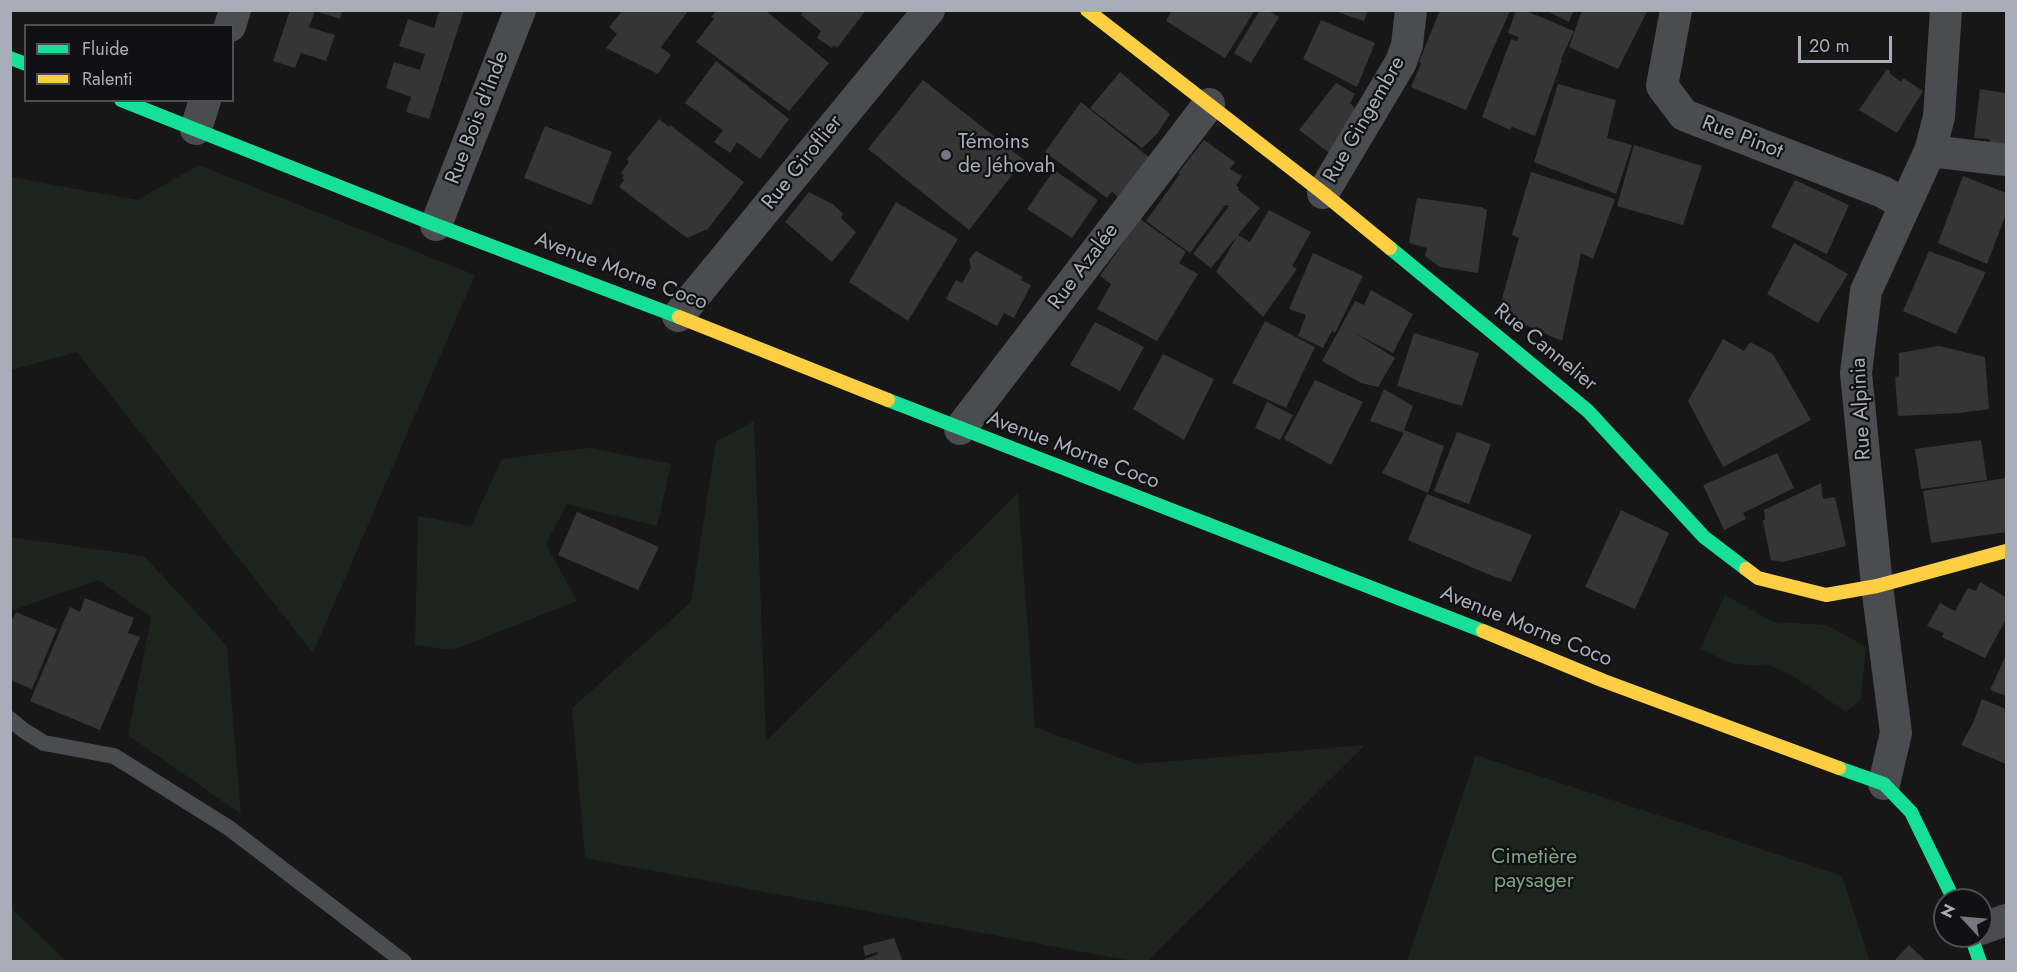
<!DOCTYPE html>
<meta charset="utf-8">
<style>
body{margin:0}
#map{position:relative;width:2017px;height:972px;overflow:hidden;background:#171717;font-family:Jost,sans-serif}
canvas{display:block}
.frame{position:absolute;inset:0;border:12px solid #a8adb8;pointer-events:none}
.legend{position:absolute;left:24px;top:24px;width:210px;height:78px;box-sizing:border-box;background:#111113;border:2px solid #4d4f55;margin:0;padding:8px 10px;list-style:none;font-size:18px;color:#a8adb8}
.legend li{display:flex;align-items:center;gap:12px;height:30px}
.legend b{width:30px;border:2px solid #4d4f55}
.north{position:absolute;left:1933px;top:888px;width:60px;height:60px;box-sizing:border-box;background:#111113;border:2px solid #4d4f55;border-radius:50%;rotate:296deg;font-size:16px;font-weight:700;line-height:24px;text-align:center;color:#a8adb8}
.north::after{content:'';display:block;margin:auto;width:21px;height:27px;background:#757880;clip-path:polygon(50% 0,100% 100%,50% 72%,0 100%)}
.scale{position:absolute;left:1798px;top:36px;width:94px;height:27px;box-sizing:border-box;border:3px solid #a8adb8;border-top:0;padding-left:8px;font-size:18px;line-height:21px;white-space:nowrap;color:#a8adb8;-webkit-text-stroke:4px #111113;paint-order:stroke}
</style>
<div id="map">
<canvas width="2017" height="972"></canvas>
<div class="frame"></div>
<ul class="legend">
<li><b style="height:8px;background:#16e098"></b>Fluide</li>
<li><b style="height:8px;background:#ffcf43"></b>Ralenti</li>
</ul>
<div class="north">N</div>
<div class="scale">20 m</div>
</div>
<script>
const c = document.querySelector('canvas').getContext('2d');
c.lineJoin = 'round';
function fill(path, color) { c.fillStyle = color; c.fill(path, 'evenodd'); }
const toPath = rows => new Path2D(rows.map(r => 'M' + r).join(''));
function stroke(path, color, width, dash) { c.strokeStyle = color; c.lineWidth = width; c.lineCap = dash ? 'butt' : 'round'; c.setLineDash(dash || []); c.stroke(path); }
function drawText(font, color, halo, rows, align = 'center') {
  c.font = font + ' Jost,sans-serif'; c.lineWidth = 4.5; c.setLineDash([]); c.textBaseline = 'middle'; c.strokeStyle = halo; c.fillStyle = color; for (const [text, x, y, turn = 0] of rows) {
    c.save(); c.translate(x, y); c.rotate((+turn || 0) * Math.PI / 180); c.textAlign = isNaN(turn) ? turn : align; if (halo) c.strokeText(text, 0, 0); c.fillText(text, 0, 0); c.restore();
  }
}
fill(toPath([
 [199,165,475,275,313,653,77,352,11,370,11,177,137,200],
 [754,421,766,741,1018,493,1035,727,1136,764,1365,745,1148,961,1131,961,585,858,572,708,691,602,716,442],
 [589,448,671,464,657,526,567,504,546,544,577,601,453,650,415,645,418,516,471,526,502,459],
 [11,537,144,556,227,646,241,814,128,735,151,617,98,580,11,611],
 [1725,595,1773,622,1827,625,1866,647,1861,699,1846,712,1793,676,1771,666,1733,664,1700,649],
 [1476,755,1842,876,1870,961,1407,961],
 [11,907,14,911,66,961,11,961]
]), '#1d241e');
fill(toPath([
 [290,10,343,10,340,19,315,11,309,27,335,35,326,61,301,53,295,68,273,61],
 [435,10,464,10,429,119,406,112,411,97,386,88,394,62,420,70,425,54,399,46,408,19,434,28,439,12],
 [623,10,689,10,661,47,671,55,658,74,606,48,617,34,609,27],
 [717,10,765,10,829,63,789,111,696,42,714,19,711,17],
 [799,10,866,10,837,48,834,45,832,48,817,38,821,31,801,15,802,13],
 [1172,10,1255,10,1225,58,1166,21],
 [1260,10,1267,10,1279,17,1251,63,1234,53],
 [1331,10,1368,10,1364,21],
 [1440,10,1510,11,1466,110,1411,87,1421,64,1419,62],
 [1516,10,1524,10,1574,31,1561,59,1562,60,1535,136,1512,127,1510,130,1482,117,1511,39,1516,41,1519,37,1508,33],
 [1545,10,1574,10,1569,22],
 [1582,10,1648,10,1618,69,1569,47],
 [1321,20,1375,43,1357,87,1303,59],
 [716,61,789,119,760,159,737,142,730,153,714,142,723,130,685,103],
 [1887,69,1890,71,1889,73,1901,82,1903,78,1923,91,1897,133,1859,110],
 [1120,72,1170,114,1157,134,1142,148,1090,108],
 [923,80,1024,160,969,230,868,149],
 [1336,83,1355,94,1350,103,1362,115,1331,154,1299,130],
 [1558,84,1616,100,1607,138,1632,145,1616,194,1534,162],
 [1980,89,2006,93,2006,146,1989,145,1990,139,1974,138],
 [1081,102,1150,158,1118,197,1112,191,1107,198,1045,152],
 [659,119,669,127,670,125,744,182,708,229,687,238,619,187,624,180,622,178,624,175,621,173,629,162,627,159],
 [545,126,612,152,591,205,524,178],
 [1204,140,1235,162,1230,169,1242,176,1236,186,1239,187,1238,190,1260,208,1211,268,1193,254,1229,206,1225,205,1190,253,1146,221,1180,174,1178,173],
 [1634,145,1702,166,1683,225,1617,206],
 [1054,170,1098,200,1072,238,1027,209],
 [1531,172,1615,199,1593,259,1581,253,1562,341,1498,313,1519,238,1512,235],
 [1963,176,2006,193,2006,214,1987,264,1938,243],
 [1795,180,1849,205,1827,254,1771,227],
 [809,192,834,205,843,214,841,218,856,232,832,262,785,222],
 [1417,198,1481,207,1487,210,1478,273,1440,267,1425,256,1427,248,1409,243],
 [896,202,958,239,908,321,849,282],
 [1269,210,1311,232,1292,266,1297,269,1263,317,1216,272,1238,235,1250,242],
 [1140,219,1186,252,1179,263,1198,274,1157,341,1097,309,1111,284,1100,276],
 [1794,243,1848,274,1818,323,1767,294],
 [976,251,1023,277,1021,280,1031,285,1014,318,1004,313,997,326,946,299,956,280,962,283,971,268,969,259],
 [1929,251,1986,272,1956,334,1903,311],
 [1313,253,1363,276,1335,333,1332,331,1323,348,1298,336,1306,315,1289,309],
 [1371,290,1413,314,1393,353,1355,333,1395,358,1378,387,1361,383,1322,361,1355,301,1364,305],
 [1265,321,1315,347,1286,408,1232,383],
 [1095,322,1144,347,1120,391,1070,365],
 [1414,333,1479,353,1462,406,1397,386],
 [1723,339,1744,351,1750,342,1773,354,1811,420,1723,467,1688,401],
 [1939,346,1985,357,1989,409,1960,413,1898,416,1895,377,1899,376,1899,353],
 [1163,354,1214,379,1184,440,1133,409],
 [1315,380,1363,402,1331,465,1284,439],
 [1384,389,1413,406,1404,430,1444,446,1428,493,1382,473,1404,433,1370,421],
 [1267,402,1293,415,1280,440,1255,428],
 [1457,432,1491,444,1469,504,1434,491],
 [1981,440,1987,480,1921,489,1915,449],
 [1777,453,1794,488,1743,513,1746,519,1724,530,1703,485],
 [2006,478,2006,532,1931,543,1923,491],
 [1821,483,1823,499,1835,497,1846,546,1783,562,1771,560,1763,521,1765,519,1764,510],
 [1427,494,1532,535,1511,582,1490,575,1408,540],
 [1621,510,1669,533,1635,609,1585,587],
 [577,512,659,547,638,590,558,555],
 [1980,582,2006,597,2006,619,1985,658,1942,637,1944,633,1927,626,1940,603,1955,611,1968,588,1976,591],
 [85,598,134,618,128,633,140,637,100,730,30,701,70,607,80,612],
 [16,612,57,629,32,689,10,680,10,624],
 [2006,655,2006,696,1990,690],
 [1982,699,2006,709,2006,764,1961,745,1973,723],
 [894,938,903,962,857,962,878,954,877,952,865,956,863,946],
 [1909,945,1927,962,1895,960]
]), '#353536');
stroke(toPath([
 [10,719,23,730,44,743,114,756,229,828,404,962]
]), '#4b4c50', 16);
stroke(toPath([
 [1676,10,1662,86,1684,115,1883,192,1904,204],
 [230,26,235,10],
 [196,129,205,100],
 [1930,151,2006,160],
 [1323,193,1401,62,1407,45,1411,10],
 [436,225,520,10],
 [678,316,929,10],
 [960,429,1209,104],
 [1884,784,1896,733,1877,586,1856,373,1866,291,1930,151,1939,117,1946,10],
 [1981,929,2006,920]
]), '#4b4c50', 32);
stroke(toPath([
 [10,58,26,64],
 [121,100,436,225,679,317],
 [1390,248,1588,411,1704,537,1746,569],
 [888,400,1483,631],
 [1839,768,1884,784,1911,812,1954,900],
 [1971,936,1980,962]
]), '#16e098', 14);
stroke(toPath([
 [1087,10,1323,193,1390,248],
 [679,317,888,400],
 [1746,569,1758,578,1826,595,1877,586,2006,551],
 [1483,631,1604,681,1839,768]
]), '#ffcf43', 14);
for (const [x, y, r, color] of [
 [946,155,6,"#757880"]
]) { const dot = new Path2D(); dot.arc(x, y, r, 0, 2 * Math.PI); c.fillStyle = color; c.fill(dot); stroke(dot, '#111113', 2); }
drawText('21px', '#a8adb8', '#111113', [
 ["Rue Bois d'Inde",478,118,-69],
 ["Rue Gingembre",1365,120,-60],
 ["Rue Pinot",1742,138,21],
 ["Rue Giroflier",803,163,-51],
 ["Rue Azalée",1084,267,-53],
 ["Avenue Morne Coco",621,272,21],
 ["Rue Cannelier",1545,348,39],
 ["Rue Alpinia",1862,409,-93],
 ["Avenue Morne Coco",1073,451,21],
 ["Avenue Morne Coco",1526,627,22]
]);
drawText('21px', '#a8adb8', '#111113', [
 ["Témoins",958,143],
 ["de Jéhovah",958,167]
], 'left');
drawText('21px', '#7fa381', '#111113', [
 ["Cimetière",1534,858],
 ["paysager",1534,882]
]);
</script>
